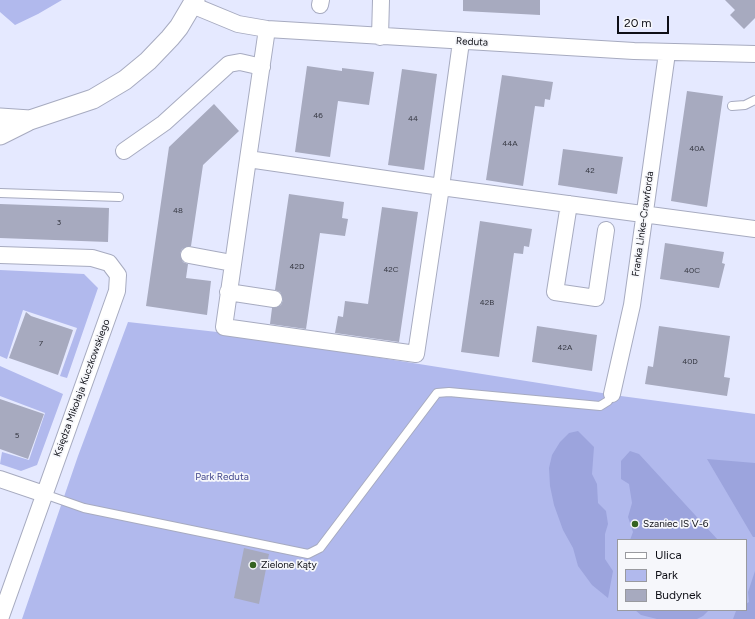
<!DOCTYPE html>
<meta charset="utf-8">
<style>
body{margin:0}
#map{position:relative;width:755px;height:619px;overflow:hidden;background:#e5e9ff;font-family:Figtree,sans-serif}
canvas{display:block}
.legend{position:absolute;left:617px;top:539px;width:130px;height:72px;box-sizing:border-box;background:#f6f7fb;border:1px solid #999a9f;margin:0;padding:5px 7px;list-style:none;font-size:12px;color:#0e0f16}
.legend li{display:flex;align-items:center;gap:8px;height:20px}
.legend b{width:20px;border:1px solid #999a9f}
.scale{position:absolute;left:617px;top:16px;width:52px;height:18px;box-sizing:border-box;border:2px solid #0e0f16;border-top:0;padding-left:5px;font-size:12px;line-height:14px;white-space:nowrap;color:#0e0f16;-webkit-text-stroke:3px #f6f7fb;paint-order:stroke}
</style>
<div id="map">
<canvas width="755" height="619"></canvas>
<ul class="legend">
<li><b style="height:5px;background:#fff"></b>Ulica</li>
<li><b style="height:11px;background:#b1b9ed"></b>Park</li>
<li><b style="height:11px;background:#a7aabf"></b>Budynek</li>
</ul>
<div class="scale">20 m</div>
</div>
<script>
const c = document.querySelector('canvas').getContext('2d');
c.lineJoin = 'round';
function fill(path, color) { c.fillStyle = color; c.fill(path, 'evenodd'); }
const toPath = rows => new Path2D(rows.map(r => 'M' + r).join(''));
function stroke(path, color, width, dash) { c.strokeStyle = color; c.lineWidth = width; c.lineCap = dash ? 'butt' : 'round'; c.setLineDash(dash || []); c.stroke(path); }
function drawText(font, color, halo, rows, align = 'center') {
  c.font = font + ' Figtree,sans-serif'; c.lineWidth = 3.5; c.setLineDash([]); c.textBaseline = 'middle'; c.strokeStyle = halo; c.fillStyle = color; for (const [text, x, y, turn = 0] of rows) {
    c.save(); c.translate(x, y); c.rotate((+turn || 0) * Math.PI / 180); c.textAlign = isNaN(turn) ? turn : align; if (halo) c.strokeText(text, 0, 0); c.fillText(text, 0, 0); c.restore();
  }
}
fill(toPath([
 [0,0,62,0,38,14,15,25,0,12],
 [0,270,84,274,98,288,67,378,60,376,77,328,23,310,7,359,0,356],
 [128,322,217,332,621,396,755,414,755,619,22,619,78,456],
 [618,540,746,540,746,610,618,610],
 [0,366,63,394,37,465,21,471,0,464,2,452,29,460,45,413,0,396]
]), '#b1b9ed');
fill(toPath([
 [578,431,594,447,592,474,597,484,598,503,606,511,608,524,605,534,605,559,613,571,608,598,592,585,578,566,573,548,563,530,554,505,550,486,549,468,552,455,560,442,569,433],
 [630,451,639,454,718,540,630,540,633,532,628,517,632,503,629,484,621,479,621,461],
 [707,459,755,463,755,537,753,537],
 [755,571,755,619,733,619,736,611,746,610,746,604,749,602,748,592],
 [635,610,709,610,703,616,697,619,657,619,641,615]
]), '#9ca4dd');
fill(toPath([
 [463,0,540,0,540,15,463,11],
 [725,0,755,0,755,18,744,29,730,15,735,10],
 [307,66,342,71,342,68,374,72,369,105,338,101,330,157,295,152],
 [402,69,437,74,424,170,388,165],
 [502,75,553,82,550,100,545,99,544,107,535,106,523,186,486,180],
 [687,91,723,96,707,207,671,201],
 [214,104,239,131,203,165,191,246,182,249,180,254,183,262,188,264,186,278,211,281,207,315,146,306,169,147],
 [563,149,623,157,617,194,558,185],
 [289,194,344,202,342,218,348,219,345,236,320,233,306,329,270,324,272,308,281,305,283,300,280,292,275,290],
 [0,204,109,208,108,242,0,238],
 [382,207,418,212,399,342,335,333,338,316,343,317,345,301,368,304],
 [480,221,532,229,529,247,524,246,523,254,514,253,499,357,461,352],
 [665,243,724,252,722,263,725,264,719,288,660,279],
 [26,312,31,316,73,330,58,375,9,358],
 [537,326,597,335,592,371,532,362],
 [659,326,730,336,724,377,730,378,727,396,645,384,648,366,653,367],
 [0,399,44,414,28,459,0,449],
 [244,548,269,554,259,604,234,598]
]), '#a7aabf');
const service = toPath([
 [732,106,745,105,755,100],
 [0,193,119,197],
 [44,494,84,508,308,554,320,548,437,393,449,392,600,406,608,401,612,394]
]);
const minor = toPath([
 [192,5,238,24,267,29,634,51,755,54],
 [320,5,321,0],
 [380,37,381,0],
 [461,42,441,187,248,159,224,327,416,354,441,187,755,229],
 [124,151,164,123,229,64,240,62,262,67],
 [248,159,267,29],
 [569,204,555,292,596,298,606,230],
 [0,255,92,258,109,263,118,275,117,291,0,619],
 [189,255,232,263],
 [228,292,274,299],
 [612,394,632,305,667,53],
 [0,479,44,494]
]);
const tertiary = toPath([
 [0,118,30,120],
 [0,135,30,120,93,99,125,80,148,61,170,38,179,27,195,0]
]);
stroke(service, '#a7abc0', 10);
stroke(minor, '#a7abc0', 18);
stroke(tertiary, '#a7abc0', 21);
stroke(service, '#fff', 8);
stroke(minor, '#fff', 16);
stroke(tertiary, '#fff', 19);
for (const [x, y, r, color] of [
 [635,524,4,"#356321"],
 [253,565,4,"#356321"]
]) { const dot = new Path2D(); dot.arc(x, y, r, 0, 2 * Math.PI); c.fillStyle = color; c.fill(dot); stroke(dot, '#f6f7fb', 1.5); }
drawText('8px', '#343640', null, [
 ["46",318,116],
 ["44",413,119],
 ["44A",510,144],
 ["40A",697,149],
 ["42",590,171],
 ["48",178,211],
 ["3",59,223],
 ["42D",297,267],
 ["42C",391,270],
 ["40C",692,271],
 ["42B",487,303],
 ["7",41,344],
 ["42A",565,348],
 ["40D",690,362],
 ["5",17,436]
]);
drawText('10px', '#0e0f16', '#f6f7fb', [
 ["Reduta",472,42,3],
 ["Franka Linke-Crawforda",643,224,-82],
 ["Księdza Mikołaja Kuczkowskiego",82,388,-70]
]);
drawText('10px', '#42478d', '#f6f7fb', [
 ["Park Reduta",222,477]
]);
drawText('10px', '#0e0f16', '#f6f7fb', [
 ["Szaniec IS V-6",643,524],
 ["Zielone Kąty",261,565]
], 'left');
</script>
